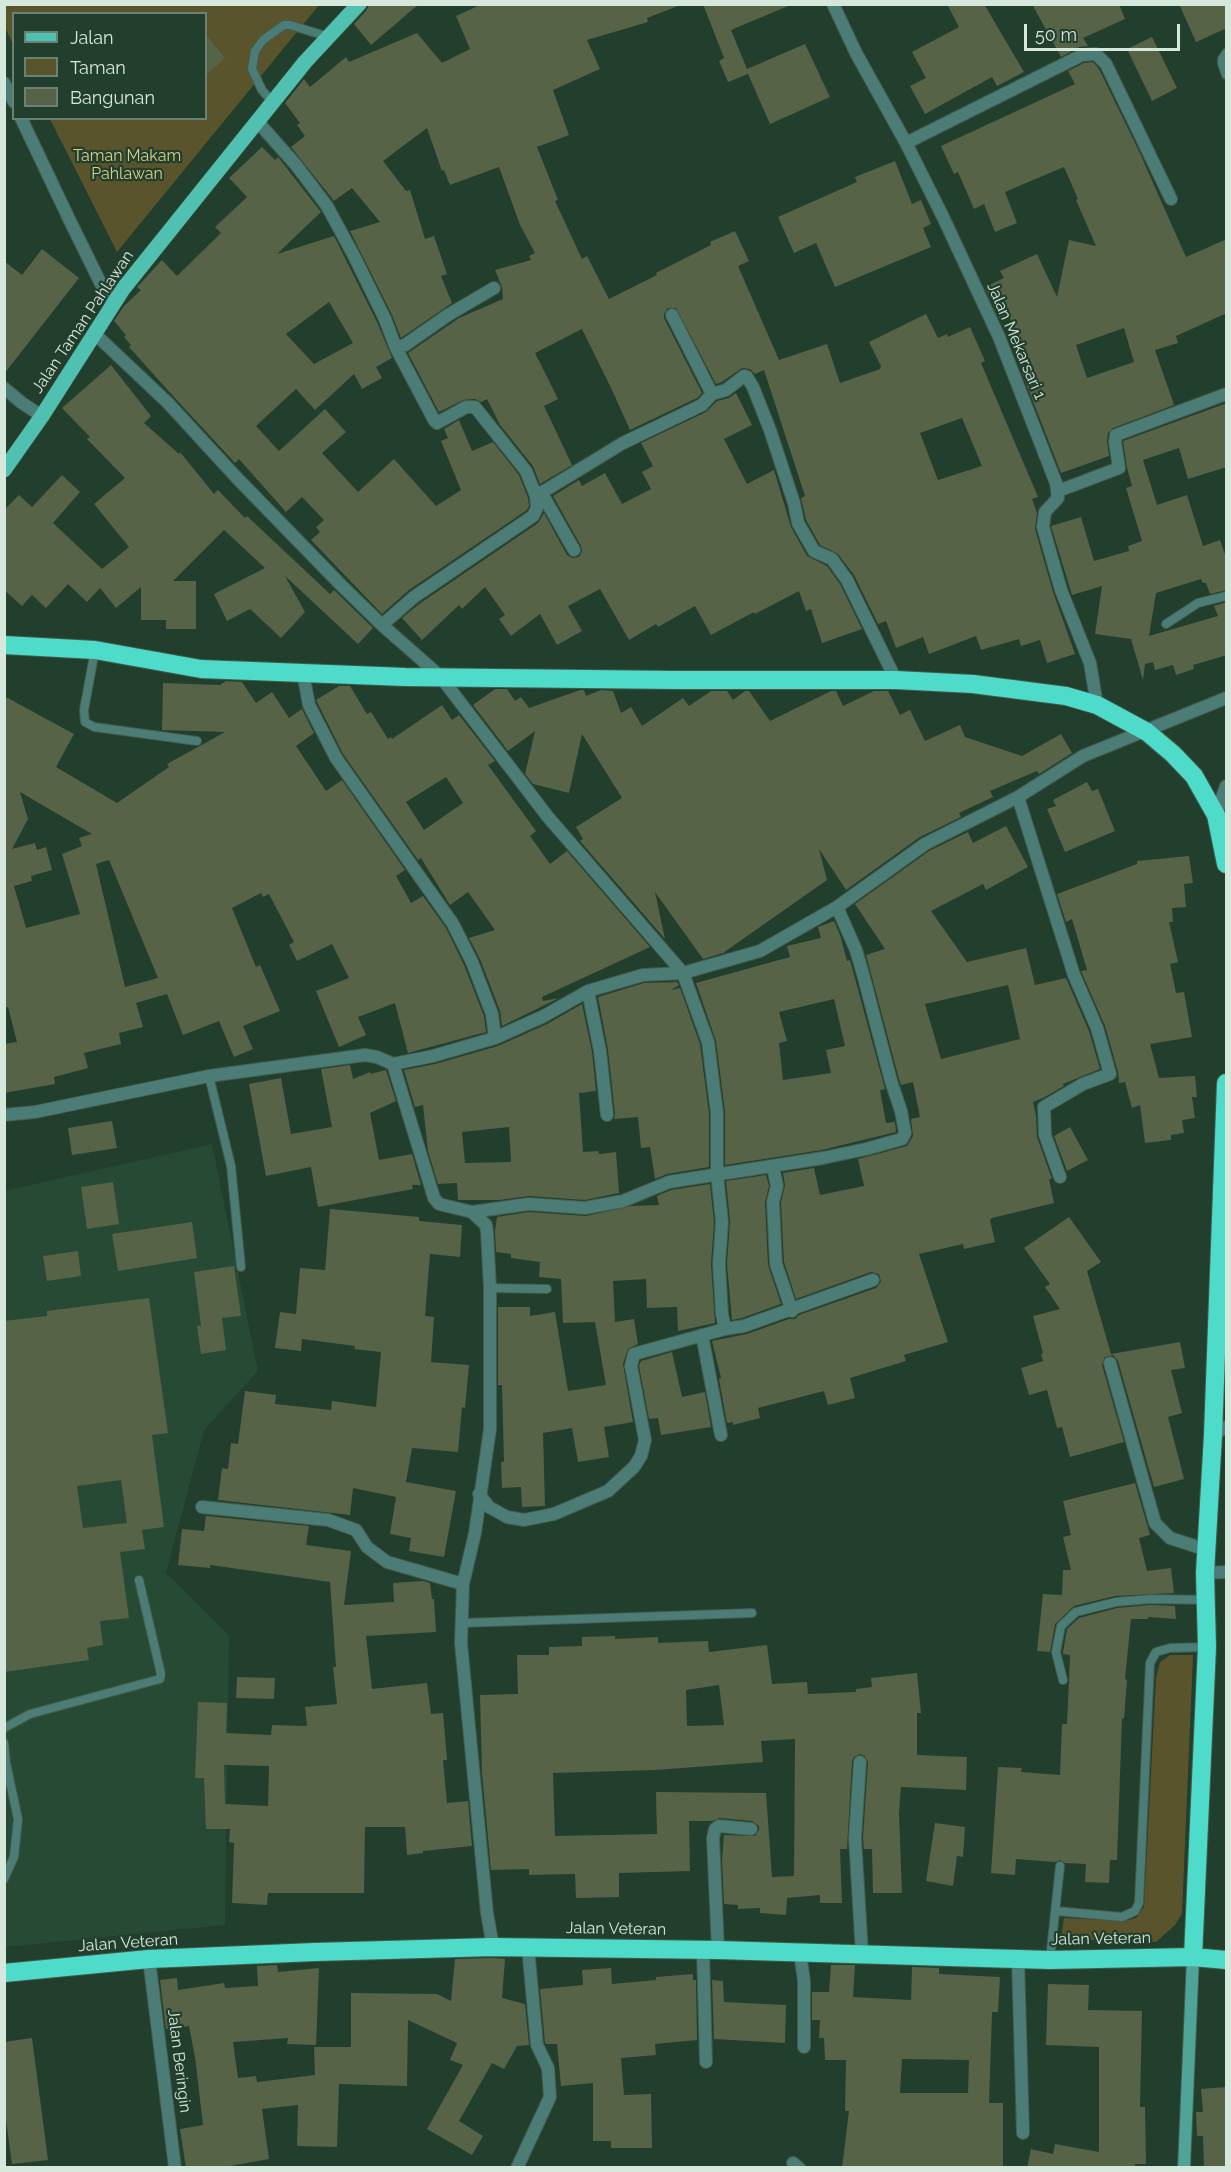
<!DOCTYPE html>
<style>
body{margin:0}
#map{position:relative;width:1231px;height:2172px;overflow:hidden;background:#223e2d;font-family:Raleway,sans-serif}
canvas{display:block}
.frame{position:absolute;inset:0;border:6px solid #d6e7dc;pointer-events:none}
.legend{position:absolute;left:12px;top:12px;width:195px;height:108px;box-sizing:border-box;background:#223e2d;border:2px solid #6a8273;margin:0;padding:8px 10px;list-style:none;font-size:18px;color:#d6e7dc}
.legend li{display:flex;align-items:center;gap:12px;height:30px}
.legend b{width:30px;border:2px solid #6a8273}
.scale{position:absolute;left:1024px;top:24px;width:156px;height:27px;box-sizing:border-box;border:3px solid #d6e7dc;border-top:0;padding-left:8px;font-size:18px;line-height:21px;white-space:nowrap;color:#d6e7dc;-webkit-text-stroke:4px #223e2d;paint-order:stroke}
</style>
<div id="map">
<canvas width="1231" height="2172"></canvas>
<div class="frame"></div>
<ul class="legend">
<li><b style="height:8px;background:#50c0b1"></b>Jalan</li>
<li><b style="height:16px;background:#5a542d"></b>Taman</li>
<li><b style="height:16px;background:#566347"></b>Bangunan</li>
</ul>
<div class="scale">50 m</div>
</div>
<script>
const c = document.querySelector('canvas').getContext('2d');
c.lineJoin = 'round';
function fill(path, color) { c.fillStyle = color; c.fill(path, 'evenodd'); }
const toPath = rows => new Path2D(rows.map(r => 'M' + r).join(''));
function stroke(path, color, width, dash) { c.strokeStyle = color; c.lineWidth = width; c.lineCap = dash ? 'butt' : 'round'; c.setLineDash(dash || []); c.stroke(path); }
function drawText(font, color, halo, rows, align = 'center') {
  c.font = font + ' Raleway,sans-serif'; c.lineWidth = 4.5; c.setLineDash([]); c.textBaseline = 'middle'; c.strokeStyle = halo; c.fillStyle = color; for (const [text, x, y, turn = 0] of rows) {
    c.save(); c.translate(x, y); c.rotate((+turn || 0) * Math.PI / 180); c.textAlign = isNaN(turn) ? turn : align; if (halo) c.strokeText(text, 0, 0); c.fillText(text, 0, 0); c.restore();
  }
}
fill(toPath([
 [212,1144,258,1371,204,1430,166,1573,229,1636,225,1925,5,1947,4,1191]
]), '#274a35');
fill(toPath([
 [5,5,319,5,117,252,50,119,206,118,206,14,14,14,13,45,5,27],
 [1170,1655,1193,1655,1182,1914,1175,1925,1156,1942,1061,1939,1064,1918,1124,1921,1136,1918,1144,1907,1156,1678,1160,1662]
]), '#5a542d');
fill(toPath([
 [369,4,419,4,371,45,354,24,366,11],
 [482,4,677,4,678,6,647,18,648,22,587,40,600,69,553,90,569,135,537,147,558,200,555,201,582,259,587,256,609,299,657,275,656,273,711,245,710,242,735,231,749,261,738,266,779,360,827,344,840,383,880,369,881,366,869,342,926,314,938,338,947,334,948,337,970,327,985,361,981,363,1038,497,1032,499,1037,513,1035,529,1053,592,1075,654,1047,663,1040,640,1021,646,1019,639,981,650,976,636,929,654,923,637,896,648,886,621,878,624,854,575,838,554,820,545,806,520,801,498,805,496,764,370,755,374,750,369,742,368,722,382,716,384,676,308,668,308,664,314,664,318,702,393,697,398,630,430,612,390,582,329,535,353,558,399,544,406,572,465,540,484,533,466,500,425,487,399,481,402,475,399,463,400,439,412,408,353,459,318,503,299,502,287,495,270,531,260,529,256,535,253,520,225,499,167,450,185,444,170,442,171,427,128,383,161,406,191,410,190,425,239,434,236,447,274,441,276,452,303,401,338,392,315,350,231,380,222,352,188,334,201,291,147,305,136,297,125,300,123,285,103,304,79,310,87,346,57,349,62,417,33,442,63,470,49,456,16],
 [962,418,982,466,938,480,920,433],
 [703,4,793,4,731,30,747,69,805,44,830,97,770,124,748,74,728,82,719,61,724,58],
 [947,4,984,4,1024,72,997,86,992,77,925,114,910,86,926,78,912,52,959,27],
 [1032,4,1119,4,1125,19,1083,38,1088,46,1079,47,1061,57],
 [1179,4,1227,4,1227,28,1196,42],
 [206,35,225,58,206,75],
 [1152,37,1177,88,1152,101,1127,49],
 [1093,62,1099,69,1138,149,1186,257,1227,239,1227,313,1176,336,1178,343,1155,350,1174,405,1113,428,1108,433,1107,441,1109,456,1061,473,1022,373,1027,371,1010,318,1001,322,985,287,1004,278,1000,271,1037,254,1057,297,1069,240,1096,246,1076,200,1078,199,1064,167,1005,192,1017,223,995,232,984,204,974,209,958,172,954,174,941,146,1075,84,1068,71,1084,63],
 [1124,328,1134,362,1087,378,1076,345],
 [262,147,275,160,278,157,321,212,277,254,334,236,377,322,392,358,376,367,382,378,362,389,354,374,315,410,296,389,256,426,279,451,325,409,346,432,322,453,358,492,394,459,436,506,461,490,441,441,448,438,444,429,459,420,472,451,493,442,519,475,528,498,529,506,527,510,409,590,382,614,311,540,320,532,316,527,324,520,302,497,286,512,239,459,235,463,173,396,129,347,131,345,124,337,126,335,114,321,124,306,141,290,137,287,162,260,177,276,221,233,215,227,247,197,229,178],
 [329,302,353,343,314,364,286,334],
 [895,161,912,204,921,200,931,224,923,228,931,247,835,287,816,243,794,253,778,217,857,182,855,177],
 [42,249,79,278,4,374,4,261,22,275],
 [111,365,151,416,144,423,179,454,180,452,214,494,218,490,245,518,247,516,330,594,334,590,373,628,358,644,285,576,305,612,281,638,250,609,227,621,214,594,265,568,224,530,173,581,196,581,196,629,166,629,166,620,141,620,141,587,116,608,100,588,87,602,68,584,46,608,32,595,22,606,4,590,4,510,19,495,32,507,62,475,80,492,53,523,102,569,129,547,94,504,125,478,87,439,90,437,62,408],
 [736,393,752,425,724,439,747,484,774,470,791,527,807,556,827,566,840,584,862,629,822,643,811,609,806,611,799,591,755,614,754,612,711,635,695,606,658,627,656,624,629,640,600,589,568,606,582,631,557,645,540,614,511,636,499,619,505,615,485,587,462,609,459,605,422,640,402,618,419,604,538,523,544,513,567,555,573,558,579,557,582,551,581,546,553,496,579,480,582,486,605,473,622,504,651,489,642,472,653,466,641,443,706,412,717,401,729,398],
 [1227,403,1227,467,1188,479,1179,448,1143,460,1157,505,1187,495,1203,546,1220,540,1227,560,1227,590,1210,594,1206,583,1203,583,1201,579,1156,593,1149,636,1218,616,1214,606,1227,602,1227,655,1193,665,1194,669,1176,675,1173,665,1155,670,1153,662,1145,664,1143,680,1131,639,1095,634,1102,586,1072,595,1051,526,1081,517,1094,561,1129,551,1128,546,1142,541,1126,488,1132,486,1127,468,1123,441],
 [226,681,242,682,256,703,272,692,289,718,302,709,314,733,296,746,326,791,342,780,405,870,396,876,411,903,423,896,446,928,464,965,484,1016,486,1032,408,1053,395,1003,358,1017,366,1035,339,1047,316,991,349,978,332,944,297,961,289,945,294,942,269,894,263,897,261,893,232,908,256,967,260,965,280,1011,243,1026,253,1049,234,1057,219,1021,183,1035,167,994,136,1003,143,1027,119,1033,121,1044,84,1053,88,1068,54,1077,55,1084,4,1093,4,1044,17,1042,8,1007,4,1008,4,696,74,734,56,767,117,803,169,767,167,764,225,732,162,730,163,683,220,685],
 [20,792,92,834,79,838,82,846,62,854,80,914,26,928,14,886,32,881,31,876,52,870,46,847,37,850,35,843,12,849,28,819],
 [109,860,158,978,125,987,96,864],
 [339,686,350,686,367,714,371,712,388,739,391,737,392,739,442,705,452,720,459,715,495,761,488,765,536,831,530,836,550,864,567,851,650,947,542,997,543,1001,559,998,502,1026,500,1011,480,959,469,938,495,930,468,892,450,905,421,858,418,860,343,754,316,700],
 [446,777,463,803,424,830,406,802],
 [495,689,507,689,515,701,521,697,529,708,580,690,584,690,586,696,601,690,613,691,621,713,631,707,642,726,683,698,689,706,711,691,727,691,733,700,745,691,749,691,770,721,831,691,836,691,843,706,874,691,888,691,900,715,910,710,925,741,960,725,965,737,1022,756,1061,734,1072,753,1039,774,1037,771,990,791,993,797,959,813,961,817,920,837,846,890,819,849,827,880,723,953,703,959,655,892,665,939,580,841,583,839,576,827,622,798,582,734,569,793,533,784,525,774,535,731,508,751,473,705],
 [1087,782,1092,791,1098,789,1115,831,1065,852,1047,809,1056,806,1053,800],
 [1006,826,1028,867,986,890,983,884,931,911,967,962,1026,948,1035,985,1066,978,1089,1031,1100,1069,1063,1084,1064,1086,1043,1098,1033,1102,1036,1116,1037,1137,1052,1179,1049,1179,1054,1203,992,1218,990,1220,995,1242,964,1249,963,1244,919,1254,948,1342,904,1355,906,1361,850,1378,855,1398,828,1405,824,1391,758,1408,760,1418,733,1425,733,1422,727,1423,719,1379,721,1378,712,1341,747,1334,789,1319,795,1319,799,1315,876,1288,881,1282,879,1274,871,1272,796,1299,784,1262,781,1203,785,1185,783,1173,814,1168,820,1195,864,1186,858,1159,907,1146,913,1136,911,1119,920,1117,913,1082,901,1085,899,1079,866,955,885,949,855,904,929,851,968,832,973,843],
 [1008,985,1020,1039,941,1059,925,1004],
 [1189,856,1193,883,1184,884,1186,907,1172,908,1173,922,1169,922,1178,962,1170,964,1176,993,1184,992,1192,1037,1150,1044,1159,1078,1195,1076,1197,1097,1192,1097,1195,1118,1182,1120,1184,1133,1171,1135,1171,1140,1145,1143,1140,1105,1132,1108,1125,1082,1119,1083,1118,1072,1105,1026,1081,971,1087,970,1072,919,1066,922,1057,894,1137,864,1137,861],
 [834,921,840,935,847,961,850,960,885,1089,880,1090,886,1123,895,1122,896,1132,822,1150,725,1165,725,1112,716,1041,696,983,790,957,787,946,821,938,818,927],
 [834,999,845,1046,826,1050,831,1073,783,1080,779,1043,787,1041,779,1012],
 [677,982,679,985,671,990,680,988,700,1044,709,1114,709,1167,667,1174,655,1179,650,1147,641,1148,638,1117,614,1119,615,1114,608,1050,598,997,644,983],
 [582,1004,592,1052,596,1091,579,1093,583,1152,598,1151,599,1154,616,1152,619,1193,585,1200,529,1196,499,1200,458,1200,457,1183,438,1184,428,1151,423,1105,415,1107,404,1070,435,1064,498,1046,547,1024],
 [509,1127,511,1162,465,1163,462,1132],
 [350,1065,353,1079,370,1072,371,1074,386,1070,396,1101,370,1113,379,1160,412,1154,421,1185,412,1185,413,1189,318,1207,311,1167,266,1176,249,1084,281,1078,291,1134,332,1127,321,1069],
 [112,1121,117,1148,72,1155,68,1128],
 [1070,1127,1088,1160,1067,1171,1054,1136],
 [766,1175,769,1186,765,1202,768,1265,781,1304,742,1318,732,1320,727,1264,730,1221,726,1181],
 [113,1182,119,1224,87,1229,81,1187],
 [710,1184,714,1222,711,1264,715,1323,678,1331,677,1307,647,1308,646,1279,613,1281,615,1322,634,1319,638,1344,628,1349,623,1364,633,1422,604,1427,609,1457,578,1462,572,1428,543,1433,545,1506,522,1507,521,1487,502,1488,501,1462,504,1462,502,1385,498,1385,498,1307,530,1307,530,1316,555,1312,568,1391,606,1385,595,1322,563,1323,561,1279,539,1277,540,1262,511,1258,511,1254,496,1252,495,1231,497,1217,529,1212,586,1216,631,1206,659,1205,657,1196,671,1190],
 [330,1209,419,1217,419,1221,462,1225,460,1257,430,1254,425,1316,434,1317,431,1362,469,1365,465,1408,462,1407,458,1452,412,1448,406,1482,456,1491,444,1557,409,1551,411,1538,390,1534,396,1497,353,1488,350,1515,218,1500,222,1468,228,1469,231,1443,238,1444,245,1391,276,1395,275,1404,331,1410,332,1401,376,1407,381,1352,354,1349,355,1346,302,1339,301,1351,275,1348,280,1312,296,1314,300,1268,325,1270],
 [1069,1217,1101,1262,1087,1271,1111,1354,1180,1342,1185,1368,1171,1370,1182,1413,1168,1417,1184,1479,1154,1487,1118,1361,1113,1355,1105,1357,1102,1365,1124,1442,1070,1457,1062,1427,1057,1428,1047,1390,1029,1395,1021,1368,1043,1361,1041,1354,1043,1353,1033,1316,1060,1309,1045,1287,1050,1284,1024,1248],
 [192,1222,197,1258,118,1271,112,1234],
 [78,1251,81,1276,47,1281,43,1256],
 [234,1266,241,1316,222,1318,226,1350,201,1354,197,1326,201,1326,194,1272],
 [149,1298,168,1433,152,1435,164,1527,142,1530,145,1549,120,1552,129,1618,100,1621,103,1645,87,1648,89,1660,4,1672,4,1321,47,1316,47,1311],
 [121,1480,127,1523,83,1528,77,1486],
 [672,1352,682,1397,705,1392,711,1427,661,1435,658,1418,649,1419,639,1366,641,1361],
 [1135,1483,1150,1535,1139,1538,1147,1571,1171,1568,1174,1593,1115,1596,1074,1606,1055,1624,1050,1652,1037,1651,1043,1594,1062,1595,1063,1570,1071,1570,1063,1537,1071,1535,1063,1501],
 [206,1516,309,1526,306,1545,351,1551,344,1605,394,1602,393,1583,423,1581,430,1583,432,1599,434,1599,436,1632,366,1636,372,1689,427,1683,431,1714,443,1713,447,1760,443,1760,447,1803,468,1801,472,1846,423,1851,423,1853,407,1855,405,1827,365,1827,364,1893,268,1893,267,1905,232,1903,234,1843,229,1842,230,1829,206,1829,204,1778,195,1778,198,1702,227,1703,226,1733,271,1735,272,1725,307,1726,305,1707,337,1704,333,1667,336,1667,330,1582,210,1565,210,1568,178,1565,182,1529,204,1531],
 [224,1765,269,1766,268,1806,225,1804],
 [1150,1605,1175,1606,1176,1619,1148,1617,1148,1619,1131,1619,1125,1679,1127,1680,1124,1719,1122,1718,1117,1860,1110,1860,1109,1883,1085,1882,1086,1864,1065,1863,1060,1860,1055,1862,1016,1859,1015,1875,991,1873,998,1767,1022,1768,1021,1772,1060,1775,1062,1724,1067,1724,1069,1681,1070,1655,1063,1654,1063,1652,1067,1629,1079,1618,1117,1608],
 [615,1636,615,1639,658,1637,658,1643,708,1641,709,1652,767,1645,772,1684,807,1682,808,1694,856,1692,856,1689,872,1687,871,1678,917,1673,921,1713,917,1713,917,1755,967,1757,966,1790,901,1787,899,1813,902,1893,873,1893,872,1849,864,1849,863,1838,868,1762,865,1756,860,1754,854,1757,852,1761,847,1849,840,1849,842,1903,820,1903,820,1895,787,1898,786,1915,760,1913,760,1908,738,1909,738,1905,724,1904,722,1859,724,1835,755,1836,759,1830,759,1826,752,1821,720,1818,712,1821,689,1821,690,1871,619,1873,619,1897,576,1898,575,1874,529,1875,529,1869,491,1870,482,1773,480,1695,518,1694,517,1655,549,1655,549,1647,582,1646,582,1637],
 [719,1685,724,1725,687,1726,686,1690],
 [795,1739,794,1876,772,1877,766,1793,656,1792,657,1834,555,1836,553,1773,655,1770,763,1762,761,1741],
 [237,1677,275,1678,274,1699,236,1698],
 [935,1823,965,1827,963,1857,957,1856,953,1886,926,1881],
 [492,1958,505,1959,502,1998,525,2004,529,2045,517,2046,504,2069,492,2063,459,2121,483,2136,472,2155,427,2129,463,2065,450,2060,457,2043,408,2020,407,2086,339,2084,337,2147,297,2146,298,2105,262,2109,269,2159,219,2168,186,2168,180,2129,203,2125,195,2057,189,2026,166,2029,160,1980,177,1978,178,1990,224,1983,225,1988,258,1986,257,1966,277,1965,278,1972,319,1968,316,2045,287,2044,288,2038,233,2042,238,2078,256,2076,257,2082,315,2075,314,2047,351,2047,351,1993,437,1994,451,2001,455,1959],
 [831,1965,855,1965,853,1997,911,2000,912,1967,939,1968,939,1974,1000,1977,998,2012,992,2012,989,2103,1003,2103,1003,2168,842,2168,849,2111,845,2111,846,2060,825,2060,824,2038,819,2038,820,2020,812,2020,812,1992,829,1992],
 [902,2059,969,2060,968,2093,900,2093],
 [611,1968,612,1984,656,1980,656,1977,693,1974,693,1980,696,1980,697,2040,655,2044,656,2055,621,2058,624,2095,651,2094,652,2148,611,2148,611,2141,593,2141,593,2083,561,2086,557,2044,546,2044,545,2043,540,1989,583,1985,582,1970],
 [712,1980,723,1981,724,2002,786,2005,785,2043,714,2039],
 [1048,1984,1089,1985,1088,2010,1142,2011,1140,2107,1145,2107,1146,2164,1135,2164,1135,2168,1027,2168,1031,2149,1053,2154,1055,2144,1099,2152,1099,2047,1046,2045],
 [32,2038,48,2160,12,2164,4,2106,4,2042],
 [1227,2087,1227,2168,1204,2168,1203,2136,1197,2136,1196,2112,1203,2112,1201,2089]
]), '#566347');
const lane = toPath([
 [1226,53,1222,59,1222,64,1226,75],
 [273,103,262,90,252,69,255,51,263,40,284,25,290,25,329,37],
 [1166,624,1198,603,1226,596],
 [95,650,84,710,85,722,94,727,197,741],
 [209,1076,231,1166,241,1267],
 [490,1288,547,1289],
 [462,1623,752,1613],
 [1063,1680,1056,1652,1059,1636,1061,1626,1076,1612,1116,1602,1150,1599,1207,1600],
 [4,1728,30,1714,160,1679,161,1674,139,1580],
 [4,1743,6,1763,18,1819,14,1857,4,1879],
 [1056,1911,1122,1917,1135,1911,1139,1903,1150,1663,1156,1652,1170,1648,1207,1647],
 [1050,1960,1060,1866]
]);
const street = toPath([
 [833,4,856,53,906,143,943,217,999,337,1056,483,1058,498,1045,512,1043,527,1061,590,1090,663,1097,705],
 [4,83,14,102],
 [21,118,70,221,101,284,113,304],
 [257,121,296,165,327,206,354,256,385,319,396,348,405,345,448,315,494,288],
 [906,143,1082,55,1096,54,1106,64,1171,199],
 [672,315,712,394,726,390,744,376,747,377,753,387,770,430,794,503,798,523,814,551,832,559,847,580,896,680],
 [95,334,168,403,236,477,341,585,382,625,440,676,548,817,683,973,708,1042,717,1113,717,1174,722,1222,719,1264,722,1314,725,1329],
 [4,388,22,403,42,416],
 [1058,491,1119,468,1115,442,1116,435,1226,394],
 [541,492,574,550],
 [536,496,623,443,702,405,712,394],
 [382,625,414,597,533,516,537,508,536,496,526,471,475,407,466,407,437,423,434,420,396,348],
 [303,673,309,705,336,758,453,924,472,962,492,1014,495,1038],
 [1018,797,1074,975,1097,1028,1110,1074,1083,1084,1044,1107,1045,1135,1060,1177],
 [1216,815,1226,786],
 [588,991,600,1051,607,1115],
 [393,1064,434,1198,439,1204,472,1212,486,1225,487,1232,490,1288,490,1429,475,1533,463,1584,461,1643,487,1913,493,1947],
 [4,1115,35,1112,209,1076,365,1055,377,1057,393,1064,433,1056,495,1038,544,1016,588,991,643,975,683,973,760,951,837,907,925,844,1018,797,1083,756,1226,698],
 [773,1167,777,1186,773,1202,776,1264,792,1311],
 [472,1212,529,1204,585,1208,623,1201,669,1182,823,1158,866,1149,902,1139,905,1133,901,1111,891,1081,863,974,856,950,837,907],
 [702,1335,721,1435],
 [1110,1363,1155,1523,1170,1538,1207,1550],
 [1213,1435,1226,1427],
 [479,1494,489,1507,507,1517,524,1520,554,1514,608,1491,634,1467,641,1456,645,1440,631,1366,634,1354,725,1329,744,1326,873,1280],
 [202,1507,328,1520,356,1530,367,1547,387,1562,463,1584],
 [1205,1573,1226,1572],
 [860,1762,855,1838,862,1954],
 [703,1950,706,2062],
 [718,1950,713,1838,715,1829,719,1826,751,1829],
 [800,1953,804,1981,804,2047],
 [149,1959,175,2168],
 [1018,1959,1023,2133],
 [793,2163,799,2168],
 [517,2168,550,2097,548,2068,537,2045,528,1947]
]);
const secondary = toPath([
 [1184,2168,1193,1957]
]);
const primary = toPath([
 [4,470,42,416,123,289,305,62,359,4]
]);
const highway = toPath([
 [4,645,95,650,201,669,405,677,676,680,896,680,973,684,1066,696,1097,705,1147,732,1173,754,1194,776,1216,815,1226,864],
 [1193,1957,1207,1647,1205,1573,1213,1435,1226,1083],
 [4,1973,149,1959,315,1952,493,1947,718,1950,1050,1960,1193,1957,1226,1960]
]);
stroke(lane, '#425c4c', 10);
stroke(street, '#425c4c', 14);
stroke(secondary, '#425c4c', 14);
stroke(primary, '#425c4c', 16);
stroke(highway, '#425c4c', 20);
stroke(lane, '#4b7c75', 8);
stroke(street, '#4b7c75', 12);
stroke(secondary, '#4fa397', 12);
stroke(primary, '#50c0b1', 15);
stroke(highway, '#4edbc9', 18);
drawText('16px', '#d8cf87', '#223e2d', [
 ["Taman Makam",127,156],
 ["Pahlawan",127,174]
]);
drawText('16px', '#d6e7dc', '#223e2d', [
 ["Jalan Taman Pahlawan",83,322,-56],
 ["Jalan Mekarsari 1",1016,341,67],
 ["Jalan Veteran",616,1929,1],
 ["Jalan Veteran",1101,1939,-1],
 ["Jalan Veteran",128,1943,-4],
 ["Jalan Beringin",179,2061,83]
]);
</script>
